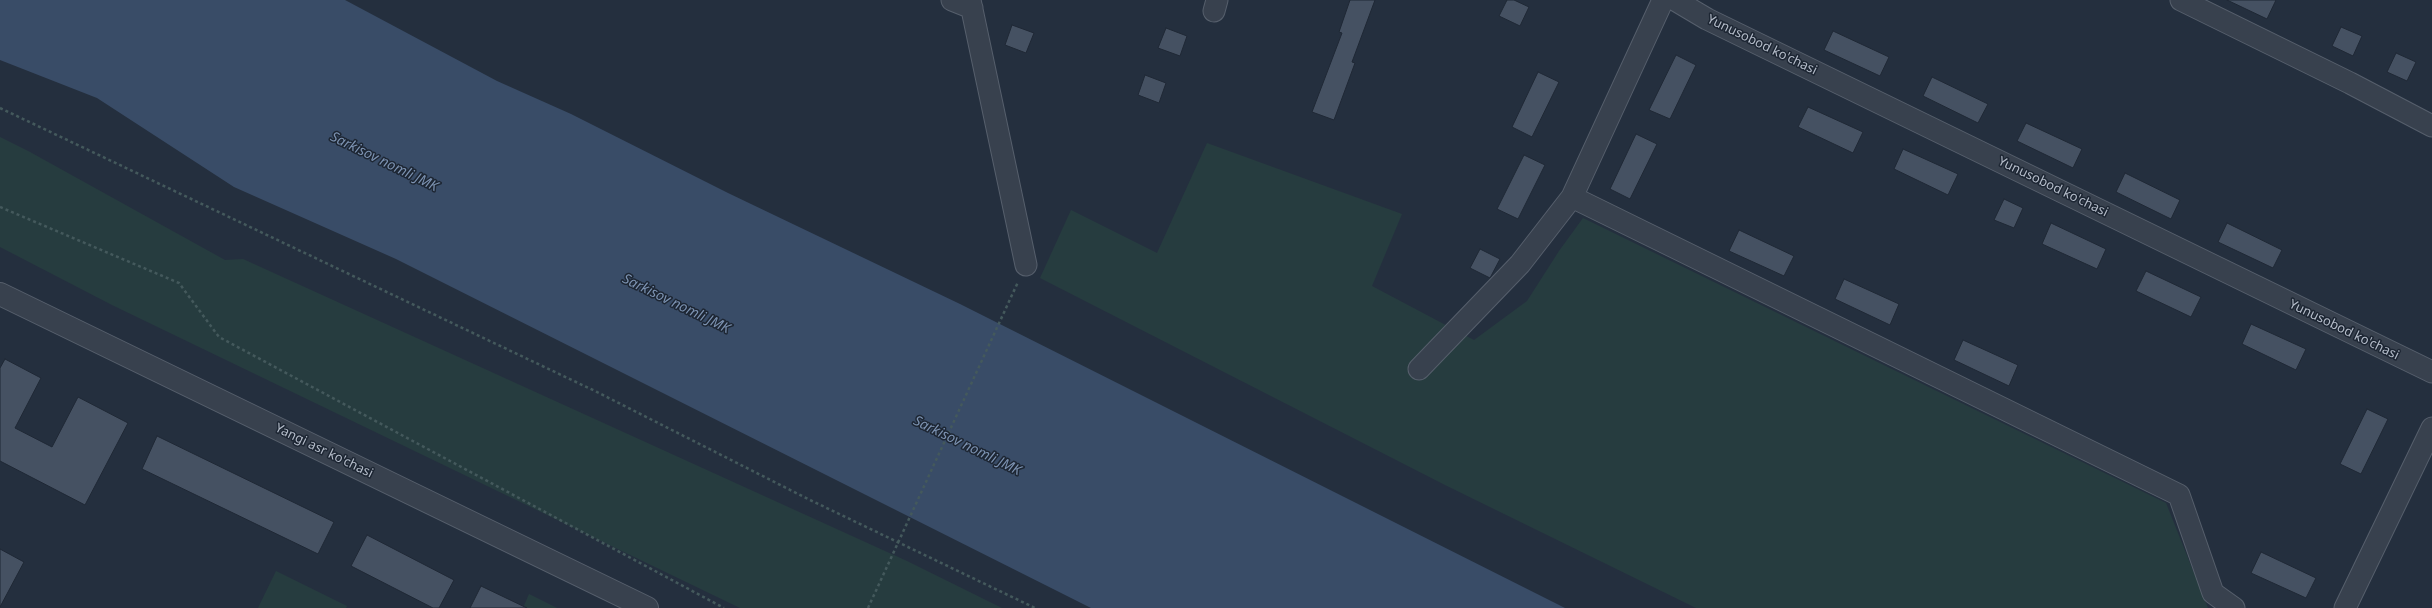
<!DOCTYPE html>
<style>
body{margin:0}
canvas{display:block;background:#242f3e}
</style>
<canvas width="2432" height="608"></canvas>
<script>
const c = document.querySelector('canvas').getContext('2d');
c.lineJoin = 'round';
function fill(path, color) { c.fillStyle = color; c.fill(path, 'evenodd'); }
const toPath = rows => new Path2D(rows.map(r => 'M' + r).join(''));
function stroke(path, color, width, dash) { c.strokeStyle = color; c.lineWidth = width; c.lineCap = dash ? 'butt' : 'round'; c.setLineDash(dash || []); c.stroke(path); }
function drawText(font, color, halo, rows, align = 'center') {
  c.font = font + ' "Noto Sans",sans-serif'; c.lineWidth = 3; c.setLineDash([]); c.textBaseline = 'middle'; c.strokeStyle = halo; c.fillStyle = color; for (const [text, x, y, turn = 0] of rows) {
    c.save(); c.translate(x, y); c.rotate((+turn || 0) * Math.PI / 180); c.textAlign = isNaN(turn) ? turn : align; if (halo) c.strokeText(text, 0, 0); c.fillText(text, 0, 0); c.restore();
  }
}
fill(toPath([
 [0,137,30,152,225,260,243,259,907,561,1002,608,740,608,112,305,0,247],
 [1207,143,1402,214,1372,286,1474,340,1527,301,1559,251,1583,218,2166,503,2208,608,1696,608,1445,485,1040,278,1071,210,1157,253],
 [276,571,347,606,346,608,258,608],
 [529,594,557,608,523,608]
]), '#263c3f');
fill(toPath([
 [0,0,345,0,497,81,571,114,728,193,960,304,1565,608,1091,608,396,259,234,187,97,98,0,60]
]), '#394c67');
const building = toPath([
 [1350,0,1375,0,1352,62,1355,63,1334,120,1312,112,1342,33,1339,32,1350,0],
 [1507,0,1514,0,1529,7,1520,26,1499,16,1507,0],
 [2227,0,2276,0,2267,19,2227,0],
 [1012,25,1034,33,1026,53,1005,45,1012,25],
 [2341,27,2362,36,2353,56,2332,46,2341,27],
 [1166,28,1187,36,1180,56,1158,48,1166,28],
 [1833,31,1889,57,1880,76,1824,50,1833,31],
 [2396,53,2416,62,2407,81,2387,72,2396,53],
 [1676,55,1696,65,1670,119,1649,110,1676,55],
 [1538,72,1559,82,1532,137,1512,127,1538,72],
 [1145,75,1166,83,1159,103,1138,95,1145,75],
 [1932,77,1988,104,1978,123,1923,96,1932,77],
 [1808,107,1863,132,1853,153,1798,127,1808,107],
 [2026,123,2082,149,2073,168,2017,141,2026,123],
 [1636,134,1657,144,1630,199,1610,189,1636,134],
 [1903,149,1958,174,1948,195,1894,169,1903,149],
 [1524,155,1545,165,1518,219,1497,209,1524,155],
 [2125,173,2180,200,2171,219,2116,192,2125,173],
 [2004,199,2023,208,2014,228,1994,220,2004,199],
 [2051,223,2106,249,2097,269,2042,244,2051,223],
 [2227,223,2282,250,2273,268,2218,242,2227,223],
 [1739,230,1794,256,1784,276,1729,251,1739,230],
 [1480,249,1500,259,1490,278,1470,268,1480,249],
 [2146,271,2201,297,2191,317,2136,291,2146,271],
 [1844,279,1899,304,1890,325,1835,299,1844,279],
 [2251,324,2306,349,2296,370,2242,344,2251,324],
 [1963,340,2018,365,2009,386,1954,360,1963,340],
 [5,359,41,378,15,428,52,447,78,397,128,423,85,505,0,461,0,368,5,359],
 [2367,409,2388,419,2361,474,2340,464,2367,409],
 [157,436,334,522,318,554,142,469,157,436],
 [367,535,454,580,439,608,433,608,351,566,367,535],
 [0,549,24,562,0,607,0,549],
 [2261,552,2316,578,2306,598,2251,573,2261,552],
 [481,586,527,608,470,608,481,586]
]);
fill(building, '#455162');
stroke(building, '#1f2835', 1);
const minor = toPath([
 [952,0,972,8],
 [970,0,1026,265],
 [1675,0,1707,19,2432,372],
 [2181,0,2350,83,2432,126],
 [1214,11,1217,0],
 [1572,197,2179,495,2213,593,2234,608],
 [1419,369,1520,264,1572,197,1663,0],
 [2345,608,2432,428]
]);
const tertiary = toPath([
 [0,294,647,608]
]);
stroke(minor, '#565f6c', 23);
stroke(tertiary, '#565f6c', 24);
stroke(toPath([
 [0,108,597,392,808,499,1035,608],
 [0,207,179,283,219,337,724,608],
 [868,608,1018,282]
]), '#44595c', 2.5, [3, 3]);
stroke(minor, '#38414e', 21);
stroke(tertiary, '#38414e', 22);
drawText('13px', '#b4bcc9', '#1d2633', [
 ["Yunusobod ko'chasi",1762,45,26],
 ["Yunusobod ko'chasi",2053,187,26],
 ["Yunusobod ko'chasi",2344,330,26],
 ["Yangi asr ko'chasi",324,451,26]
]);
drawText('italic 14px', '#7c92b1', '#1d2633', [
 ["Sarkisov nomli JMK",384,162,26],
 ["Sarkisov nomli JMK",676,304,26],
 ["Sarkisov nomli JMK",967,446,26]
]);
</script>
